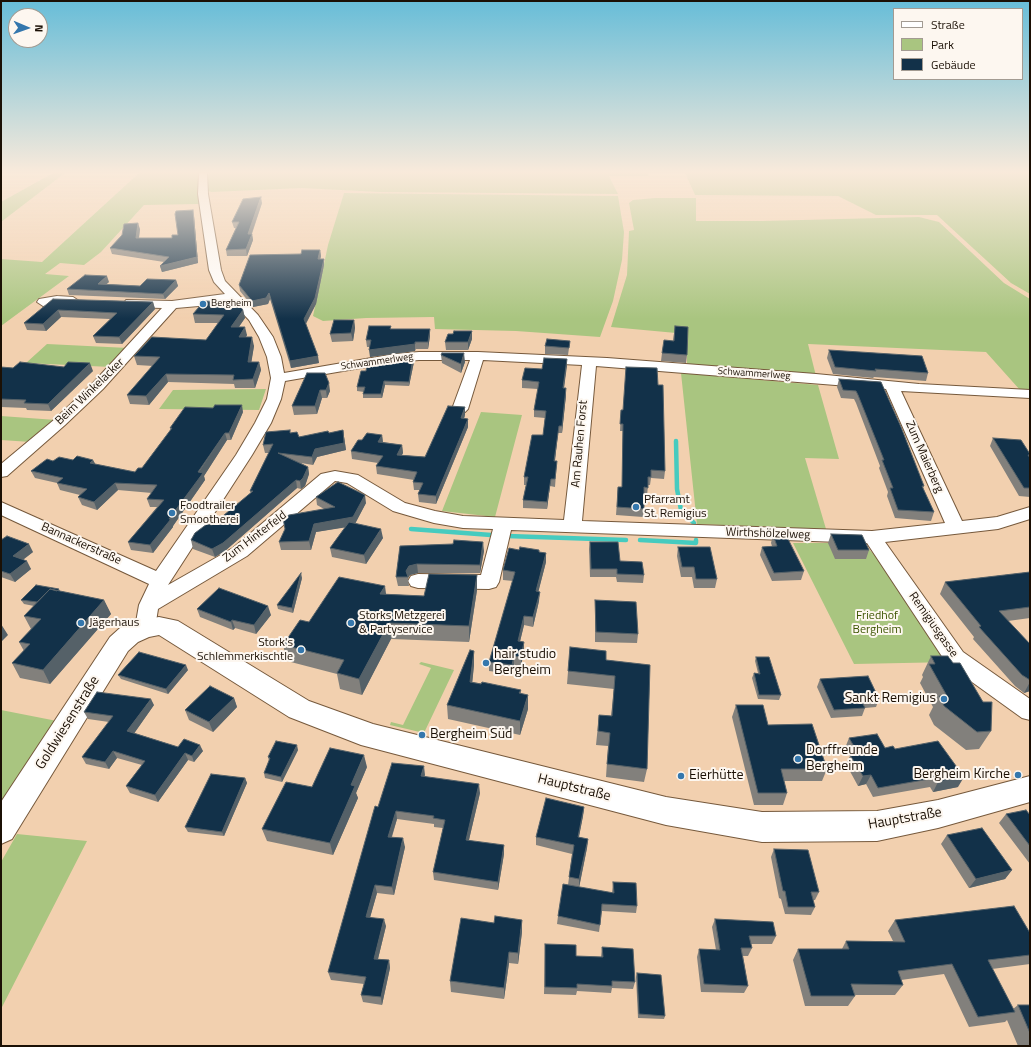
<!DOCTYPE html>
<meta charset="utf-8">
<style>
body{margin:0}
#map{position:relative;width:1031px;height:1047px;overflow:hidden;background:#f2d0af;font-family:"Titillium Web",sans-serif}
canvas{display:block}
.frame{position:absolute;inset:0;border:2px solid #1b1005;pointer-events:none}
.legend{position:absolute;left:893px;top:8px;width:130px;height:72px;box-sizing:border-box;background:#fdf7f0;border:1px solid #a39b92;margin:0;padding:5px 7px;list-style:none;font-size:12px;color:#1b1005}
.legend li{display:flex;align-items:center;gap:8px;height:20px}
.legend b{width:20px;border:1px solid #a39b92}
.north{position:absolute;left:8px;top:8px;width:40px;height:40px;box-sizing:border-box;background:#fdf7f0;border:1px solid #a39b92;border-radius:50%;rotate:92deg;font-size:11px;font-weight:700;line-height:16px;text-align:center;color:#1b1005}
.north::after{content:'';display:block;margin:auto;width:14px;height:18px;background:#3477ad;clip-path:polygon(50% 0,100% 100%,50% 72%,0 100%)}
</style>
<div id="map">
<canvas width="1031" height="1047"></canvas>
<div class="frame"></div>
<ul class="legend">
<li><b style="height:5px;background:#fff"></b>Straße</li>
<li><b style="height:11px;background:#a9c580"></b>Park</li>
<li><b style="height:11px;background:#123149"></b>Gebäude</li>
</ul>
<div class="north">N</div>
</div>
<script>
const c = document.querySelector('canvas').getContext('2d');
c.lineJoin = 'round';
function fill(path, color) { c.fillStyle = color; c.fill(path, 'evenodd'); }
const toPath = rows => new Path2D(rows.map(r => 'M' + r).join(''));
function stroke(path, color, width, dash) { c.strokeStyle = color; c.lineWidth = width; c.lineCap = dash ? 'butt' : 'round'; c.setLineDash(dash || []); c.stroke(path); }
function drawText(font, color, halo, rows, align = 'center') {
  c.font = font + ' "Titillium Web",sans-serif'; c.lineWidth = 4; c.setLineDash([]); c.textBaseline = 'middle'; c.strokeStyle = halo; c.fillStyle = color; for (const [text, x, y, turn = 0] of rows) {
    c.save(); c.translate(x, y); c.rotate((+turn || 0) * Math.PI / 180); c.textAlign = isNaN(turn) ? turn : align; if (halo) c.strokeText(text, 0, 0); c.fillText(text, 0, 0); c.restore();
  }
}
fill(toPath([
 [53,173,65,173,1,222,1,202],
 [139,173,198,173,200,174,198,187,201,204,144,205,101,252,84,265,60,263,45,274,69,276,1,326,1,259,42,262],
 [209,173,648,173,649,176,609,176,618,194,379,192,302,188,212,192,207,191,206,179],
 [685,173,1030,173,1030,294,1011,283,937,215,876,215,838,196,695,195],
 [344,193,618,196,624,232,622,260,613,301,600,337,516,331,435,329,434,317,366,318,323,321,313,316,328,245],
 [655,198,696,198,696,221,762,221,919,217,939,222,1004,283,1030,299,1030,390,1020,390,986,352,808,344,816,376,687,364,687,334,611,327,627,275,629,231,634,230,629,203,633,200],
 [47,344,128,348,111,367,26,363],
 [681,373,818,385,839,459,805,458,826,529,697,524],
 [266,389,259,410,159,409,173,390],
 [481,412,522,415,495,517,442,511],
 [1,416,56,420,31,442,1,440],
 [793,543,863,543,886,567,952,662,854,664],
 [421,662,454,670,424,733,390,725,391,722,403,725,431,668,419,664],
 [1,710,57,721,1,806],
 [17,834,87,841,1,1009,1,862]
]), '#a9c580');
stroke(toPath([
 [676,441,677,489,681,510,694,523],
 [411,529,491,535],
 [507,536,626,540],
 [640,540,696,543,696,540]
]), '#46cbbf', 4.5);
const minor = toPath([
 [199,173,207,173,208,194,221,270,225,281,258,315,273,337,281,357,284,373,395,354,419,352,478,352,607,358,816,374,919,384,1030,390,1030,398,901,391,962,521,997,517,1030,507,1030,519,998,529,885,542,963,652,1030,699,1030,720,1022,718,947,664,867,543,511,530,499,582,496,587,489,589,418,588,411,586,408,581,411,576,418,574,481,575,493,529,463,528,434,523,393,511,347,483,335,481,247,556,158,609,155,628,152,633,145,636,138,633,135,628,139,605,149,584,1,515,1,502,156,571,236,455,255,423,267,399,271,378,267,357,259,337,249,320,230,300,210,305,176,308,103,389,65,425,7,476,1,477,1,464,55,419,93,383,162,308,130,307,124,303,126,300,172,301,225,294,214,282,209,270,198,194,199,173],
 [419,360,470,360,452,409,455,412,460,414,465,412,468,409,483,360,582,365,564,520,463,516,435,511,405,503,358,475,335,471,321,474,233,548,168,585,252,455,271,423,281,399,285,381,395,362,419,360],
 [596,366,886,389,945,523,872,531,582,521,596,366],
 [57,296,73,297,79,301,73,305,57,304,43,306,37,302,39,299,57,296]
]);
const tertiary = toPath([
 [159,617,178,621,309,701,373,724,666,797,762,812,877,811,938,800,1030,776,1030,802,938,828,877,841,762,842,666,825,361,745,289,717,159,635,149,637,138,642,128,651,12,839,1,844,1,802,110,637,120,628,136,621,159,617]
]);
stroke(minor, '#76593c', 2);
stroke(tertiary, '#76593c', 2);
fill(minor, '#fff');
fill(tertiary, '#fff');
fill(toPath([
 [262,203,252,234,253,240,247,256,227,256,226,250,236,228,234,228,232,222],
 [194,216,198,263,162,272,160,266,164,262,112,254,110,248,140,229,139,238,172,238,178,235],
 [320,250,321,256,320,259,324,259,324,265,316,304,306,324,319,363,291,368,270,299,268,304,253,307,240,291,239,285,301,254],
 [176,280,178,286,165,299,69,295,67,289,109,282,106,284,140,286],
 [53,299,153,302,155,309,122,344,96,343,93,336,110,319,61,317,46,331,27,330,24,323],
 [243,310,245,318,239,327,247,335,246,337,254,346,251,362,259,362,261,370,255,388,235,388,234,384,168,382,149,405,130,404,127,395,153,366,137,365,134,356,206,340,218,323,195,323,193,314],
 [354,320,355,328,353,341,332,342,330,334],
 [391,326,391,329,430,336,428,349,416,349,415,351,370,357,370,347,367,347,366,340],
 [675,326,687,355,686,363,661,361,662,353,673,341],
 [453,334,472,339,468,350,446,350,445,342],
 [570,341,568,355,545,354,545,346],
 [829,350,928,373,926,381,874,377,873,378,833,374,827,358],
 [441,355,465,362,461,373,442,363],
 [567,359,564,388,566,395,562,433,558,433,555,461,557,461,555,487,550,486,547,509,523,508,523,500,526,485,524,485,524,477,543,435,545,418,534,417,534,410,538,389,522,388,522,380,542,369],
 [414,362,409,386,385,385,382,398,363,398,363,394,364,392,357,391,357,387,366,371],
 [1,367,13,368,93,371,51,411,27,410,26,408,1,407],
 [307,373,330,391,327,398,322,398,317,414,294,415,292,406],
 [839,379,881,382,924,486,923,488,934,512,931,521,895,518,887,496,888,492,879,468,880,466,856,403,854,399,841,398,837,387],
 [621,410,665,471,664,479,651,478,650,485,648,485,647,496,644,495,644,509,643,517,616,515,618,487,622,487,623,431,620,431],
 [243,412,231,440,227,440,204,476,205,480,173,526,173,527,153,553,131,550,128,542,157,507,150,507,147,499,152,493,118,490,97,510,82,505,78,497,80,495,60,490,57,483,35,478,31,471,53,461,93,460,95,464,135,472,142,468,171,429,170,428],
 [465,415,464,418,468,419,468,427,436,504,419,502,418,494,420,490,414,490,413,482,414,480,377,474,376,466,378,463,352,459,351,451,362,440,382,435,383,442,402,445,403,453,402,455,425,457],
 [343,430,346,450,317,457,313,465,301,463,308,467,309,474,305,486,301,489,297,488,225,551,215,557,193,549,191,540,212,525,251,493,250,491,269,453,265,453,263,445,291,433,299,437,329,433],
 [993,438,1030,454,1029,457,1030,458,1030,497,1019,496,990,446],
 [316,497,366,503,355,523,383,538,366,564,332,557,330,548,345,527,316,532,311,550,281,550,279,542,324,509,317,505],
 [831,534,869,550,866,559,835,559,828,543],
 [773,535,804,571,801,580,772,581,760,555,762,547,772,546,771,543],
 [1,540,33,552,23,560,31,569,15,582,1,577],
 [590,542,620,561,644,575,643,583,617,582,616,577,590,577,589,549],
 [400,546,484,551,480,573,418,573,410,575,408,578,409,586,398,586,396,577],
 [678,547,717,579,715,588,694,588,692,577,681,577,677,556],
 [539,552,546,553,546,562,538,592,539,601,533,627,524,625,520,641,524,642,524,651,521,666,514,665,512,674,489,671,489,662,513,581,503,580,503,570],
 [1030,572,1030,618,1008,621,1030,644,1030,691,1024,693,1015,686,973,639,974,637,940,594,945,582],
 [477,575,477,590,469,642,391,639,362,695,340,689,337,674,287,661,283,645,309,622,386,594,424,596],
 [302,578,293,613,278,609,277,605],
 [59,589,60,591,104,600,111,614,50,684,20,678,12,663,24,651,19,642,31,629,24,616,34,606,24,604,21,600],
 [595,600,638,634,637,643,595,642],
 [197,609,271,615,256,634,235,628,233,630,200,617],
 [570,647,606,660,650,665,647,769,644,782,606,777,608,746,596,745,599,715,611,716,614,689,567,684],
 [474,651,474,665,472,682,521,690,521,694,528,709,520,735,448,719,447,705],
 [931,656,991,731,979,749,966,750,934,725,929,715,933,707,920,683,923,677,922,675],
 [756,657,781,695,779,700,758,699,752,678,754,673,758,673,755,661],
 [188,670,168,694,121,679,118,675],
 [820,679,879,699,876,707,865,708,862,716,831,718,817,687],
 [234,698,237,707,213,732,189,720,185,710],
 [154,705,134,733,178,747,203,751,194,762,188,760,158,802,130,793,126,786,142,765,117,758,109,769,86,764,82,757,109,722,88,719,84,712],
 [736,705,768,725,827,769,822,781,784,781,787,793,783,805,754,805,732,717],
 [849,738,885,748,895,749,958,787,933,792,930,787,873,797,866,784,858,786,846,764,850,756,845,748],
 [298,750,282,782,265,778,264,773,269,761,268,757],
 [367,767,356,793,358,798,333,855,267,841,262,829,312,787],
 [425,775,424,776,480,793,469,840,504,854,498,890,434,880,433,872,443,828,434,827,434,824,397,819,392,837,405,847,394,895,377,893,370,917,386,926,378,959,389,960,390,968,382,1005,363,1002,361,995,364,984,331,980,328,972,378,807],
 [245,778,247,783,224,836,188,832,185,827],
 [584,807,583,816,579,837,588,839,587,848,579,887,612,893,613,882,637,906,636,913,602,911,599,932,557,924,558,916,568,885,572,854,536,845,536,837],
 [1006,814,1030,815,1030,864,999,823],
 [947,835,1012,870,1005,879,969,888,941,844],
 [774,849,819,892,815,900,813,900,815,907,811,915,785,914,781,899,779,898,771,857],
 [715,919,776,936,772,944,751,944,752,948,748,956,743,956,748,986,744,993,701,992,697,957,699,949,716,950,712,927],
 [895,920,1030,933,1030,964,992,969,1013,1009,1018,1005,1030,1005,1030,1046,1018,1046,1007,1020,1005,1022,969,1027,944,974,901,980,903,985,895,995,854,995,855,996,848,1006,805,1006,793,960,798,949,842,949,846,941,893,941,888,931],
 [522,932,518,964,509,963,504,999,451,992,450,981],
 [602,947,635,982,633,989,612,988,611,993,577,991,576,995,544,994,545,951,576,956,601,957],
 [637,973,665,1016,664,1019,638,1018,636,977]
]), '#82807c');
fill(toPath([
 [261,197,262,203,250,238,252,234,253,240,247,256,246,249,248,234],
 [193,210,194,216,198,263,162,272,160,266,197,257],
 [138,223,140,229,138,244,136,238],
 [320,250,321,256,319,265,318,259],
 [324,259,324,265,316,304,305,325,304,319],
 [107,276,109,282,100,290,98,284],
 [176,280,178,286,165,299,163,294],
 [269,293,270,299,268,304,253,307,252,301],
 [153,302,155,309,122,344,119,337],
 [58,310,61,317,46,331,43,324],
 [243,310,245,318,233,335,231,327],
 [354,320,355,328,353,341,351,333],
 [245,327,247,335,241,345,239,337],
 [430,329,430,336,428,349,428,342],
 [472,331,472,339,468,350,468,342],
 [252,337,254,346,250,371,248,362],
 [415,342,415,351,370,357,369,350],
 [464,353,465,362,461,373,461,364],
 [318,356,319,363,291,368,290,361],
 [413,358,414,362,409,386,409,382],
 [567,359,567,366,563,395,563,388],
 [259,362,261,370,255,388,253,379],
 [90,363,93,371,51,411,48,404],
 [166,374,168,382,149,405,146,396],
 [384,381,385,385,382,398,381,394],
 [329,383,330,391,327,398,326,390],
 [566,388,566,395,562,433,562,426],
 [320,390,322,398,317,414,315,406],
 [242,405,243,412,231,440,229,433],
 [465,407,465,415,462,426,461,418],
 [468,419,468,427,436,504,436,496],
 [559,426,558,433,554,468,554,461],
 [343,430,346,450,317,457,313,465,312,457,315,449],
 [225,433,227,440,204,476,205,480,173,526,173,527,153,553,150,545],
 [382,435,383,443,378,442],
 [402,445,403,453,397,463,397,455],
 [93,460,97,467,90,463],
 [308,467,309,474,305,486,301,489,300,481],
 [551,479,550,486,547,509,547,502],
 [296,480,297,488,225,551,215,557,212,549],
 [115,483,118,490,97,510,94,502],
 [365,495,366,503,354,526,316,532,311,550,309,541,314,524],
 [381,529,383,538,366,564,364,555],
 [483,542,484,551,480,573,480,565],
 [29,544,33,552,17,564,13,556],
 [546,553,546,562,536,601,536,591],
 [27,561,31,569,15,582,10,574],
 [417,564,418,573,410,575,408,578,406,571,409,566],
 [301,573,302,578,293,613,292,608],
 [477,575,477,590,469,642,469,626],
 [385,586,387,601,380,594],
 [540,592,539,601,533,627,533,617],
 [104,600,111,614,50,684,43,670],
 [268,606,271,615,256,634,254,625],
 [524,616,524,625,518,650,518,641],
 [232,620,235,628,233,630,231,622],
 [389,623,391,639,362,695,359,679],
 [1,624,8,635,1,642],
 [524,642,524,651,521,666,521,657],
 [474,651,474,665,471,696,470,682],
 [514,656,514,665,512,674,512,665],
 [186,665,188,670,168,694,166,689],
 [1030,682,1030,691,1024,693],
 [528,695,528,709,520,735,520,721],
 [234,698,237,707,213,732,209,722],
 [151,699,154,705,131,738,127,731],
 [200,745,203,751,194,762,192,756],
 [297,745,298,750,282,782,281,777],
 [113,751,117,758,109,769,105,762],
 [185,753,188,760,158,802,155,795],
 [364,755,367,767,356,793,358,798,333,855,330,843,351,785],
 [424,766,425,775,422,784,421,776],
 [871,775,866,784,858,786,863,776],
 [964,777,958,787,933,792,938,782],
 [245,778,247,783,224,836,222,832],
 [479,784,480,793,467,848,466,840],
 [584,807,583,816,577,846,578,837],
 [396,811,397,819,389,845,388,837],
 [403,838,405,847,394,895,392,887],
 [588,839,587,848,579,888,579,879],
 [504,845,504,854,498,890,498,882],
 [1012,870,1005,879,969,888,976,879],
 [375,885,377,893,368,925,366,917],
 [384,919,386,926,376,967,374,959],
 [522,920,522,932,518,964,518,953],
 [509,952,509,963,504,999,504,988],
 [389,960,390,968,382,1005,381,997]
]), '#556168');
const building = toPath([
 [261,197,248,234,252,234,246,249,226,250,239,222,232,222,243,199,261,197],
 [193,210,197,257,160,266,169,257,110,248,122,235,124,224,138,223,136,238,172,238,172,235,178,235,175,214,176,211,193,210],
 [302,250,320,250,318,259,324,259,315,298,304,319,318,356,290,361,269,293,266,298,252,301,239,285,250,255,301,254,302,250],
 [85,275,107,276,98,284,140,286,147,279,176,280,163,294,67,289,85,275],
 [53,299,153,302,119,337,93,336,117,313,58,310,43,324,24,323,53,299],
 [204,301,236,302,243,310,231,327,245,327,239,337,252,337,248,362,259,362,253,379,233,380,234,375,166,374,146,396,127,395,160,357,134,356,152,337,206,340,224,315,193,314,204,301],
 [334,320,354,320,351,333,330,334,334,320],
 [369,326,391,326,390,329,430,329,428,342,415,342,415,344,369,350,371,340,366,340,369,326],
 [675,326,688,327,687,355,662,353,664,340,674,341,675,326],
 [454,331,472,331,468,342,445,342,448,334,453,334,454,331],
 [547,339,570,341,569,348,545,346,547,339],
 [829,350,922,356,928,373,875,369,876,371,835,367,829,350],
 [442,353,464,353,461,364,441,355,442,353],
 [413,358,409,382,384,381,381,394,363,394,365,387,357,387,361,371,366,371,367,364,413,358],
 [544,358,567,359,563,388,566,388,562,426,559,426,554,461,557,461,555,479,551,479,547,502,523,500,528,477,524,477,532,435,543,435,546,411,534,410,539,382,522,380,525,368,542,369,544,358],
 [20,362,64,367,68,362,90,363,48,404,24,403,26,400,1,399,1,367,13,368,20,362],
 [626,367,657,368,658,385,663,385,665,471,651,470,651,477,648,477,648,488,644,487,644,509,617,507,618,487,622,487,623,424,620,424,621,410,623,410,626,367],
 [307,373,325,373,329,383,326,390,320,390,315,406,292,406,307,373],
 [839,379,881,382,901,427,924,486,922,486,934,512,898,510,890,488,893,488,882,460,884,460,858,395,856,391,843,390,839,379],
 [215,405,242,405,229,433,225,433,198,472,203,473,169,519,171,519,150,545,128,542,164,500,147,499,157,485,115,483,94,502,78,497,87,489,57,483,63,478,31,471,47,459,53,461,59,457,73,460,77,456,93,460,90,463,135,472,138,468,142,468,172,428,170,428,185,407,213,408,215,405],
 [448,406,465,407,461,418,468,419,436,496,418,494,423,483,413,482,417,472,376,466,383,456,351,451,358,440,362,440,367,433,382,435,378,442,402,445,397,455,425,457,448,406],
 [290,430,290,433,297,432,299,437,328,431,329,433,343,430,344,443,315,449,312,457,278,453,308,467,303,478,300,481,296,480,223,543,212,549,191,540,195,533,207,524,212,525,253,491,250,491,273,444,263,445,266,432,290,430],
 [993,438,1021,440,1030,454,1030,455,1028,455,1030,458,1030,488,1024,488,993,438],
 [338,482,365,495,353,517,314,524,309,541,279,542,285,529,283,518,289,515,335,507,316,497,338,482],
 [349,522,381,529,364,555,330,548,349,522],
 [831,534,862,535,869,550,838,550,831,534],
 [773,535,786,535,804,571,774,573,762,547,777,546,773,535],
 [7,536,29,544,13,556,27,561,10,574,1,571,1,540,7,536],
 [454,540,483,542,480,565,417,564,409,566,406,571,408,577,396,577,400,546,453,544,454,540],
 [590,542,618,542,620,561,642,562,644,575,617,574,617,569,591,569,590,542],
 [520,547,539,550,539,552,546,553,536,591,540,592,533,617,524,616,518,641,524,642,521,657,514,656,512,665,489,662,515,572,503,570,509,548,519,550,520,547],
 [678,547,710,547,717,579,696,579,694,567,682,567,678,547],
 [1030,572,1030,607,999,611,1030,644,1030,680,1022,675,979,627,981,626,945,582,1030,572],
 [301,573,292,608,277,605,301,573],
 [429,574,477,575,469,626,389,623,359,679,337,673,344,660,283,645,300,620,309,622,339,577,385,586,380,594,424,596,429,574],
 [36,585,59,589,57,591,50,589,37,602,21,600,36,585],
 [219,588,268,606,254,625,232,620,231,622,197,609,219,588],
 [50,589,104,600,43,670,12,663,30,644,19,642,41,619,24,616,50,589],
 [595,600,636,602,638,634,596,632,595,600],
 [570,647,606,651,606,660,650,665,647,769,607,764,610,733,598,731,599,715,612,716,615,676,568,671,570,647],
 [470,650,474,651,470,682,481,684,482,682,521,690,519,693,528,695,520,721,447,705,470,650],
 [139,652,186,665,166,689,118,675,139,652],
 [931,656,948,656,953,663,960,663,983,702,992,702,991,731,977,732,944,706,939,696,947,696,929,664,935,664,931,656],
 [756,657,769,657,781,695,759,695,754,673,760,674,756,657],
 [868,676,879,699,861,700,865,708,834,710,820,679,868,676],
 [210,686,234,698,209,722,185,710,210,686],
 [97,692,151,699,127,731,178,747,184,739,200,745,192,756,185,753,155,795,126,786,145,761,113,751,105,762,82,757,113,716,84,712,97,692],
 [736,705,763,705,768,725,812,724,827,769,781,769,787,793,758,793,736,705],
 [877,734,885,748,893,746,895,749,938,741,964,777,938,782,935,778,878,788,871,775,863,776,850,755,858,753,849,738,877,734],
 [276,741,297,745,281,777,264,773,270,758,268,757,276,741],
 [330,748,364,755,351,785,355,786,330,843,262,829,286,782,312,787,330,748],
 [392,763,424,766,421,776,479,784,466,840,504,845,498,882,433,872,445,820,433,818,434,816,396,811,388,837,403,838,392,887,375,885,366,917,384,919,374,959,389,960,381,997,361,995,366,977,328,972,375,806,378,807,392,763],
 [211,774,245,778,222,832,185,827,211,774],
 [546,798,584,807,578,837,588,839,579,879,569,877,574,845,536,837,546,798],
 [1026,810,1030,815,1030,846,1006,814,1026,810],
 [982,828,1012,870,976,879,947,835,982,828],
 [774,849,808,850,819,892,811,892,815,907,788,907,785,891,783,891,774,849],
 [613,882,636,883,637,906,602,904,600,925,558,916,563,884,614,893,613,882],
 [1014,906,1030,933,1030,955,988,960,1015,1012,978,1017,952,964,898,971,903,985,851,984,855,996,811,996,798,949,849,949,846,941,905,942,895,920,1014,906],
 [495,916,522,920,518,953,509,952,504,988,450,981,461,918,494,923,495,916],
 [715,919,773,922,776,936,749,936,752,948,741,948,748,986,704,984,699,949,720,950,715,919],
 [545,944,576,945,576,956,603,957,602,947,633,949,635,982,612,981,612,986,577,984,577,988,545,987,545,944],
 [637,973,661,975,665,1016,639,1014,637,973],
 [1018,1005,1030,1005,1030,1033,1018,1005]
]);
fill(building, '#123149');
stroke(building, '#556168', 1);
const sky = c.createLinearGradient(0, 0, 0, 319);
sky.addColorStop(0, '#67bdd8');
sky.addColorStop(0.54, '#f9eadb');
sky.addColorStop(1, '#f9eadb00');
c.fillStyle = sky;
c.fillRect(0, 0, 1031, 319);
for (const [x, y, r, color] of [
 [203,304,4,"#3477ad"],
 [636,507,4,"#3477ad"],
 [172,513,4,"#3477ad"],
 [81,623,4,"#3477ad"],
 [351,623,4,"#3477ad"],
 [301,650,4,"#3477ad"],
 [486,663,4,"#3477ad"],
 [944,699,4,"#3477ad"],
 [422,735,4,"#3477ad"],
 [798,759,4,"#3477ad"],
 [1018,775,4,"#3477ad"],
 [681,776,4,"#3477ad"]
]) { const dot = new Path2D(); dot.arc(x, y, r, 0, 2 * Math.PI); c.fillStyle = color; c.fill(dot); stroke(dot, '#fdf7f0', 1.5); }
drawText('10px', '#1b1005', '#fdf7f0', [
 ["Bergheim",211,304]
], 'left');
drawText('10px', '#1b1005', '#fdf7f0', [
 ["Schwammerlweg",377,362,-8],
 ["Schwammerlweg",754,374,4]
]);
drawText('12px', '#1b1005', '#fdf7f0', [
 ["Beim Winkelacker",90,392,-44],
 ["Am Rauhen Forst",580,444,-85],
 ["Zum Maierberg",924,457,66],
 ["Wirthshölzelweg",768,534,2],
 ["Zum Hinterfeld",255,537,-37],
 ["Bannackerstraße",81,544,24],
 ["Remigiusgasse",933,625,55]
]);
drawText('12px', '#1b1005', '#fdf7f0', [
 ["Pfarramt",644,500],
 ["St. Remigius",644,514],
 ["Foodtrailer",180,506],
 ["Smootherei",180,520],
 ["Storks Metzgerei",359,616],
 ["& Partyservice",359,630],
 ["Jägerhaus",89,623],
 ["Stork's",293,643,"right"],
 ["Schlemmerkischtle",293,657,"right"]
], 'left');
drawText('12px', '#3d5502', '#fdf7f0', [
 ["Friedhof",877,616],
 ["Bergheim",877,630]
]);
drawText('14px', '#1b1005', '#fdf7f0', [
 ["hair studio",494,655],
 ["Bergheim",494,671],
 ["Sankt Remigius",936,699,"right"],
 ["Bergheim Süd",430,735],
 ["Dorffreunde",806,751],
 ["Bergheim",806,767],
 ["Bergheim Kirche",1010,775,"right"],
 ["Eierhütte",689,776]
], 'left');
drawText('14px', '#1b1005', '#fdf7f0', [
 ["Goldwiesenstraße",68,723,-58],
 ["Hauptstraße",574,788,14],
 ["Hauptstraße",905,819,-10]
]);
</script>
